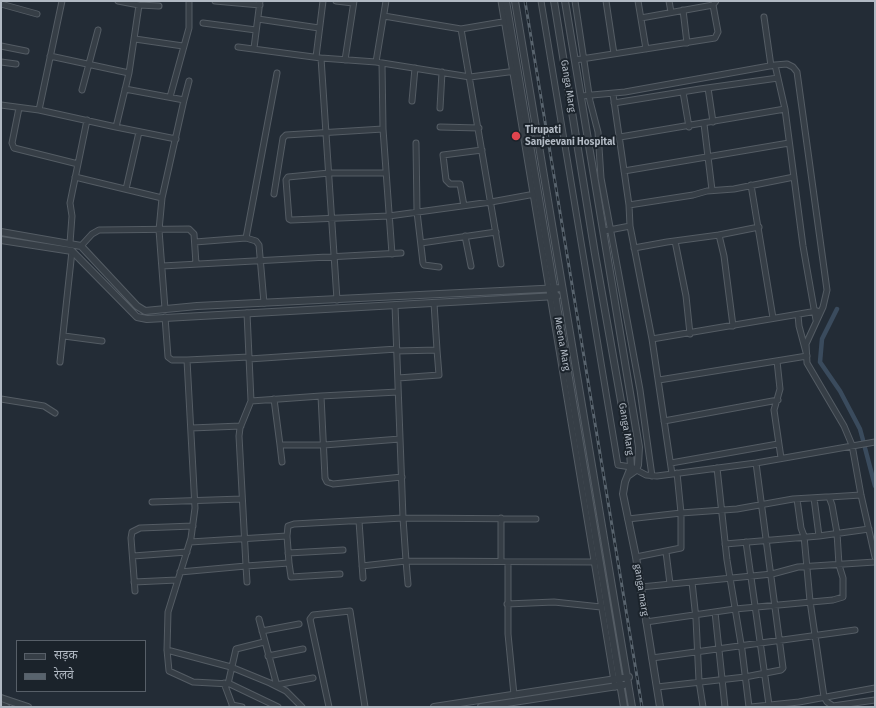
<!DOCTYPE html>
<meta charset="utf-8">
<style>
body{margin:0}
#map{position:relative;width:876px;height:708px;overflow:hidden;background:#232c36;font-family:"Fira Sans","Noto Sans Devanagari",sans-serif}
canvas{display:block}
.frame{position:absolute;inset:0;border:2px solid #b1b9c3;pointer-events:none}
.legend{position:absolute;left:16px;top:640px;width:130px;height:52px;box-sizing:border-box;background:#1b232b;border:1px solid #575f68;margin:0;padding:5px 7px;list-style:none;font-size:12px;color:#b1b9c3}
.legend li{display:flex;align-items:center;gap:8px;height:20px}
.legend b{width:20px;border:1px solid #575f68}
</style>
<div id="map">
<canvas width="876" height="708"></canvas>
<div class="frame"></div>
<ul class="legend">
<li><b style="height:5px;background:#363e46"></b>सड़क</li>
<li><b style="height:5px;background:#58636d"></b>रेलवे</li>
</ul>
</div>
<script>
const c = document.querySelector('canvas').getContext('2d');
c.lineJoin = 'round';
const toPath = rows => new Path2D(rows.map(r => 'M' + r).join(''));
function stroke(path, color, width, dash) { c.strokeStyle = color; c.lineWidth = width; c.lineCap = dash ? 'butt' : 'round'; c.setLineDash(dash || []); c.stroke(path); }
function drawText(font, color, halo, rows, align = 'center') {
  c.font = font + ' "Fira Sans",sans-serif'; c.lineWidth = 4; c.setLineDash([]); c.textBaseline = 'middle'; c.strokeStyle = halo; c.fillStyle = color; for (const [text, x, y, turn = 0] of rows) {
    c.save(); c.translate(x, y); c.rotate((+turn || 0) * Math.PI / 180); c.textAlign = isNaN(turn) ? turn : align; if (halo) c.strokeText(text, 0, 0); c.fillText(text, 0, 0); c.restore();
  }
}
stroke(toPath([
 [837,309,822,339,820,362,840,391,860,429,863,440],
 [865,448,875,486]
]), '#3a4b5d', 4.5);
const minor = toPath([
 [118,1,139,5,129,73],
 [215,1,260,5],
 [336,1,353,3],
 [501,1,615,687],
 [541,1,618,465,631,467,646,475,657,476,756,463,875,442],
 [575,1,590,101,598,132,601,178,640,390,652,476],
 [606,1,614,54],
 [638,1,646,49],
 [669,1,671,12],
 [1,4,37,14],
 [139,5,159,6],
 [683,10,687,43],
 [384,16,461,29,508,21],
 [764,17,771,66],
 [641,18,713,5],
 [258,19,319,28],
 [203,23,256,30],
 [461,29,501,264],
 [135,39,183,46],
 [1,46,26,51],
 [238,47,321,58,376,62,470,77,516,71],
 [254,48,260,1],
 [316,57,323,1],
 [321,58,337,300],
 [345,60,354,1],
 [575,60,715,38,718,32,713,5,716,1],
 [1,62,16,64],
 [376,62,386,1],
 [382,63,383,129],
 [775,65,785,109,803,246,816,320],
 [708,88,713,122],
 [125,89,184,100,162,198,159,230,165,309],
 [82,90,98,30],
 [683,92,689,127],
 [613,94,629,205,630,226,652,339,672,474],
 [581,96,625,92,775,65,787,64,793,67,797,72,827,290,823,307,806,344,807,363,844,426,852,445,861,495,875,557],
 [170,97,189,28,189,1],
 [184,100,189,81],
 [412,101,415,68],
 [614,103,700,89,778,78],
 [1,105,39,110,62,1],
 [19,108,12,143,14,148,78,164],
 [440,108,442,72],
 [39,110,116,127,129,73,50,56],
 [704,124,712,190],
 [116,127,176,139],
 [440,127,479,128],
 [620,137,785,109],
 [416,143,417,212,423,263,424,265,439,267],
 [624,171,789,143],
 [386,173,329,173,288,177,286,180,289,219,291,220,389,216,491,202,535,194],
 [75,177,162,198],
 [751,185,773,318],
 [126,189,139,132],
 [274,194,283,138,286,135,383,129,392,254],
 [629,205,693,195,707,191,734,189,794,177],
 [464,206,460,184,450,184,446,180,443,155,482,150],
 [604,231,630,226],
 [719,235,724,256,733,326],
 [465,236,471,266],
 [246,238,256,241,259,245,264,303],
 [675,241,686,296,690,334],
 [195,242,246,238,277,73],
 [70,243,72,216,70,203,87,120],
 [421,243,496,232],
 [81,246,92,234,99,230,189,229,194,234,196,264],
 [634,248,667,242,719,235,759,227],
 [162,266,401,253],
 [395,305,403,518,536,519],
 [165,317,168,357,172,360,187,360,195,508,191,538,168,612,167,650,169,671,193,682,230,684,278,707],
 [64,336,102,341],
 [652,339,817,311],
 [397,351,437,350,434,303],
 [249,359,397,349],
 [187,360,249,357],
 [777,361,780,389,774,410,781,458],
 [60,362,72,251],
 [398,378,439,375,437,350],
 [659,380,807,356,799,326,798,315],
 [398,392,321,396,325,478,327,482,333,484,402,477],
 [1,399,44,406,55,413],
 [274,399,280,445,324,445,400,439],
 [251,401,321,396],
 [664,421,778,400],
 [191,428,241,426],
 [280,445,282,462],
 [671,463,778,444],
 [717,468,727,560,742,650,749,707],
 [829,497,861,495],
 [814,498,819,536],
 [797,499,801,528,804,536,810,601,824,697,827,702,833,706,875,700],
 [152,502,242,499],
 [628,519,681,513,737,509,793,499,826,497,829,497,832,505,837,533,839,565,843,578,843,597,833,600,735,609,646,622],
 [359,521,363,578],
 [190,542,287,536,288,526,294,524,403,518,406,561,362,566],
 [746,542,769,705],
 [725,544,819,536,869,529],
 [666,552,670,584],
 [288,553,343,550],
 [133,556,187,552],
 [636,557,681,548,681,513,677,473],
 [501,561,501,518],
 [508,562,508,634,514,695],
 [289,563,291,577,340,574],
 [180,572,246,566,239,436,240,428,251,401,247,313],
 [134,582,177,580],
 [247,582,246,566,289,563,287,536],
 [692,582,696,619,699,681,703,707],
 [408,584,406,561,596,562],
 [641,587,772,574,798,567,875,562],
 [135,591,131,538,132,532,140,528,193,526],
 [507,604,554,602,601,607],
 [715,612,725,707],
 [259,619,277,686],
 [262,631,299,624],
 [167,650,231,667,270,683,286,691,302,707],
 [268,656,303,649],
 [652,658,855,630],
 [224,683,233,707],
 [228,684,236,649,264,642],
 [276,685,313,678],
 [657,687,745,677,781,670,783,668,756,463],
 [232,705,242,707],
 [329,707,310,619,313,615,350,611,365,707],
 [751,707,799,702,875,688]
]);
const tertiary = toPath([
 [506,1,624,707],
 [515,1,632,707],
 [554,1,595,254,630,452,631,467,625,482,623,494,636,557,660,707],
 [565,1,639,447,638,465,636,470,629,475],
 [1,232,81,246,137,306,145,311,197,306,561,288],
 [1,240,72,251,137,317,147,319,557,296],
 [1,698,28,707],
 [1,705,6,707],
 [434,707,629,677],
 [481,707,624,685]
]);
stroke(minor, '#545c64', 7);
stroke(tertiary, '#545c64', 8);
stroke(minor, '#363e46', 5);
stroke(tertiary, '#363e46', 6);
const rail = toPath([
 [525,1,642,707]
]);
stroke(rail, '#58636d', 3);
stroke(rail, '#1b232b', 1.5, [4.5]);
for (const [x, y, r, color] of [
 [516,136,5,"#e0444e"]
]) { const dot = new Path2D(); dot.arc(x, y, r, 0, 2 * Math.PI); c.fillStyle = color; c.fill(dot); stroke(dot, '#1b232b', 1.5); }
drawText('10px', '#b1b9c3', '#1b232b', [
 ["Ganga Marg",568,86,81],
 ["Meena Marg",562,344,80],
 ["Ganga Marg",626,429,81],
 ["ganga marg",641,590,81]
]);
drawText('bold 10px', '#b1b9c3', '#1b232b', [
 ["Tirupati",525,130],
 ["Sanjeevani Hospital",525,142]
], 'left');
</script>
